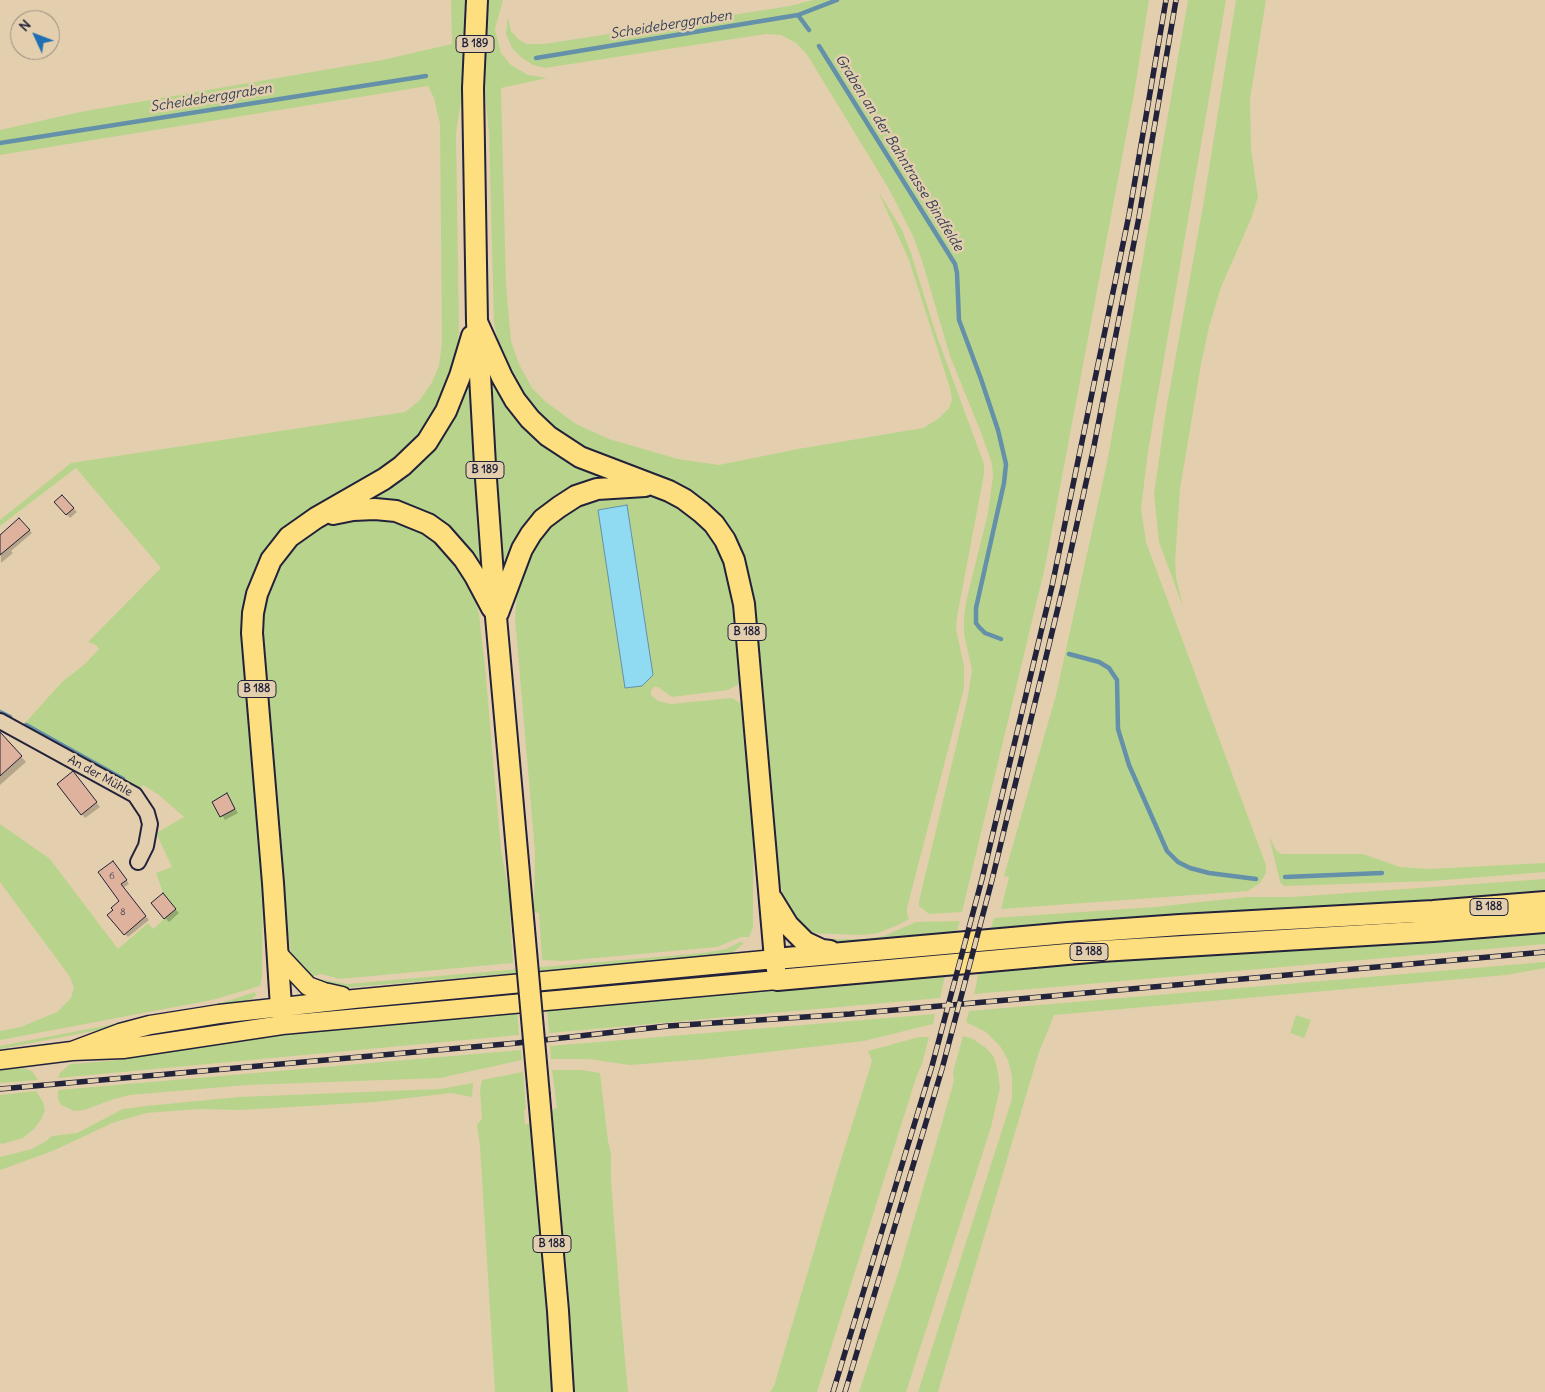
<!DOCTYPE html>
<meta charset="utf-8">
<style>
body{margin:0}
#map{position:relative;width:1545px;height:1392px;overflow:hidden;background:#e3cfae;font-family:Delius,sans-serif}
canvas{display:block}
.north{position:absolute;left:10px;top:10px;width:50px;height:50px;box-sizing:border-box;background:#e3cfae;border:1px solid #968a80;border-radius:50%;rotate:313deg;font-size:14px;font-weight:700;line-height:20px;text-align:center;color:#22223b}
.north::after{content:'';display:block;margin:auto;width:18px;height:22px;background:#1f6fb2;clip-path:polygon(50% 0,100% 100%,50% 72%,0 100%)}
</style>
<div id="map">
<canvas width="1545" height="1392"></canvas>
<div class="north">N</div>
</div>
<script>
const c = document.querySelector('canvas').getContext('2d');
c.lineJoin = 'round';
function fill(path, color) { c.fillStyle = color; c.fill(path, 'evenodd'); }
const toPath = rows => new Path2D(rows.map(r => 'M' + r).join(''));
function stroke(path, color, width, dash) { c.strokeStyle = color; c.lineWidth = width; c.lineCap = dash ? 'butt' : 'round'; c.setLineDash(dash || []); c.stroke(path); }
function drawText(font, color, halo, rows, align = 'center') {
  c.font = font + ' Delius,sans-serif'; c.lineWidth = 5; c.setLineDash([]); c.textBaseline = 'middle'; c.strokeStyle = halo; c.fillStyle = color; for (const [text, x, y, turn = 0] of rows) {
    c.save(); c.translate(x, y); c.rotate((+turn || 0) * Math.PI / 180); c.textAlign = isNaN(turn) ? turn : align; if (halo) c.strokeText(text, 0, 0); c.fillText(text, 0, 0); c.restore();
  }
}
fill(toPath([
 [451,0,467,0,463,88,456,133,459,333,454,376,425,434,392,466,293,520,276,536,266,549,254,569,249,586,245,604,263,872,262,977,260,986,212,1000,0,1040,0,1031,21,1027,57,1012,71,998,74,987,70,977,0,882,0,824,50,859,118,949,148,923,153,929,164,919,163,893,156,873,172,867,156,833,184,817,159,795,143,785,141,788,25,723,62,682,85,664,99,649,96,645,88,642,161,568,76,468,0,526,0,520,71,463,405,412,419,401,431,384,439,366,442,343,440,124,434,98,428,86,0,155,0,130,80,112,382,60,452,44],
 [486,0,503,0,495,29,501,53,511,65,528,75,547,78,501,88,506,285,511,341,519,364,532,388,546,402,576,424,609,439,678,459,719,465,798,449,923,428,938,419,949,408,952,400,950,388,909,260,878,191,902,230,911,253,935,331,984,464,984,474,957,617,956,629,964,666,964,688,907,908,907,913,909,919,898,925,878,933,862,935,808,933,787,911,780,882,774,844,749,578,743,556,724,521,708,504,688,490,660,477,598,459,536,418,501,354,494,323,489,134,483,70],
 [813,0,1149,0,1134,94,1045,567,962,912,929,914,919,906,919,901,967,701,972,670,964,634,964,618,966,602,988,513,993,476,992,464,982,435,950,356,923,264,913,236,889,189,806,53,796,43,781,35,766,34,545,68,533,65,522,58,512,48,506,34,508,17,511,31,518,39,527,44,544,44,790,6],
 [1188,0,1226,0,1148,451,1141,509,1146,542,1266,865,1266,873,1260,883,1248,891,1001,909,1009,877,1004,876,1056,695,1108,458],
 [1236,0,1266,0,1250,99,1251,148,1258,197,1251,219,1221,287,1209,327,1201,364,1180,489,1175,561,1176,577,1183,607,1159,542,1154,494,1166,410,1203,206],
 [489,360,506,399,617,477,563,496,503,587,495,486],
 [470,371,472,420,486,585,468,550,354,501,377,491],
 [644,495,660,499,674,505,699,523,721,553,733,589,743,682,728,690,672,697,658,687,654,687,651,690,651,695,658,701,671,704,732,698,740,703,745,709,753,810,753,928,749,937,741,937,717,947,563,961,542,960,539,913,534,912,535,852,515,618,518,583,521,569,549,524,593,497],
 [372,515,420,527,458,562,474,595,479,614,485,667,501,850,513,915,510,916,513,963,339,979,321,974,310,977,297,965,291,953,285,914,263,668,263,611,273,577,288,553,299,541,329,524,344,518],
 [1269,836,1276,850,1281,854,1363,854,1400,867,1429,869,1545,863,1545,872,1432,881,1284,886,1280,882],
 [1545,879,1545,890,1276,912,990,931,994,918,1155,907,1246,897,1292,897],
 [960,921,956,934,830,944,821,939,866,939,884,936,916,922],
 [1545,933,1545,944,974,994,979,971,1156,957,1313,949],
 [740,942,744,943,732,953,703,957,344,988,315,981,319,979,347,984,703,953,726,949],
 [1545,962,1545,968,1506,975,1054,1015,1038,1055,938,1392,918,1392,1012,1099,1012,1077,1008,1060,1000,1046,986,1032,966,1022,969,1011],
 [946,972,940,998,549,1033,547,1010],
 [255,992,256,995,252,999,239,1003,0,1049,0,1046,218,1004],
 [517,1011,519,1035,58,1078,60,1073,70,1064,110,1061,280,1033],
 [935,1014,933,1024,864,1041,706,1059,630,1065,588,1059,551,1059,550,1046],
 [1296,1015,1311,1020,1304,1038,1290,1033],
 [963,1036,973,1039,986,1048,994,1057,998,1072,1000,1088,991,1127,906,1392,859,1392,900,1268,931,1161,954,1081,953,1072],
 [919,1037,929,1037,922,1064,916,1078,817,1392,770,1392,774,1386,840,1163,872,1061,868,1051],
 [521,1050,522,1060,440,1078,247,1085,130,1095,114,1099,84,1110,74,1111,61,1105,58,1099,58,1090],
 [23,1068,32,1071,38,1080,0,1083,0,1070],
 [552,1070,581,1070,600,1073,608,1141,611,1154,611,1180,621,1315,628,1392,574,1392,552,1110,557,1108],
 [523,1072,526,1109,524,1110,525,1125,531,1123,541,1226,554,1392,495,1392,480,1146,477,1125,482,1118,480,1089,482,1080],
 [473,1083,472,1097,451,1093,374,1102,241,1110,199,1109,146,1113,112,1123,55,1150,0,1170,0,1157,32,1149,46,1141,52,1136,77,1133,123,1109,146,1106,239,1097,440,1089],
 [36,1091,43,1102,45,1110,41,1120,34,1129,23,1138,2,1144,0,1143,0,1095]
]), '#b8d48c');
const water = toPath([
 [627,505,653,675,642,686,625,688,598,510,627,505]
]);
fill(water, '#90daf2');
stroke(water, '#6490a9', 1);
fill(toPath([
 [62,496,77,512,70,518,56,502],
 [19,519,32,533,11,551,13,553,1,563,0,536],
 [9,743,26,762,0,785,0,752],
 [77,776,100,807,85,818,82,814],
 [226,795,238,813,225,820,214,802],
 [117,866,129,884,123,888,149,920,128,937,125,934],
 [166,899,179,913,169,922,165,918]
]), '#0003');
stroke(toPath([
 [798,15,809,30],
 [819,46,955,264,957,273,959,320,981,379,998,430,1006,464,1004,483,976,608,976,623,979,627,985,633,1001,639],
 [536,58,798,15,837,0],
 [0,143,426,76],
 [1069,654,1099,662,1109,668,1117,680,1118,729,1129,765,1167,851,1178,862,1190,868,1209,873,1256,879],
 [0,712,10,717],
 [26,725,123,779],
 [1285,877,1382,873]
]), '#6490a9', 4.5);
const building = toPath([
 [62,495,74,508,66,515,54,502,62,495],
 [19,518,30,530,0,555,0,535,19,518],
 [0,732,22,756,0,776,0,732],
 [73,771,97,802,81,815,57,784,73,771],
 [227,793,235,809,220,817,212,802,227,793],
 [113,861,127,880,121,884,146,916,124,935,107,915,113,910,111,908,119,901,98,872,113,861],
 [163,893,176,909,164,919,151,903,163,893]
]);
fill(building, '#dfb29e');
stroke(building, '#22223b', 1);
const minor = toPath([
 [0,721,135,795,147,813,150,824,146,846,138,862]
]);
const major = toPath([
 [278,954,308,986,324,992,342,996],
 [0,1060,72,1051,123,1049,282,1025,777,980,775,959,354,999,219,1014,150,1025,120,1033,72,1051]
]);
const highway = toPath([
 [477,0,473,88,477,322,485,465,496,617,524,929],
 [477,322,502,377,515,400,530,419,548,436,580,457,669,491,684,499,701,512,714,524,725,540,734,560,744,604,775,959,1068,933,1180,925,1433,911,1545,902],
 [333,514,353,510,375,509,396,511,428,524,442,534,464,559,475,576,492,608],
 [498,613,522,549,531,534,543,519,559,507,576,496,597,489,645,486],
 [772,899,788,925,805,942,822,950,830,951],
 [777,980,1101,951,1433,931,1545,922],
 [281,1007,273,883,252,633,253,613,257,594,271,560,289,537,316,518,384,479,402,466,427,442,446,411,460,376,472,336],
 [539,1096,558,1311,563,1392]
]);
stroke(minor, '#22223b', 18);
stroke(major, '#22223b', 21);
stroke(highway, '#22223b', 24);
stroke(minor, '#e3cfae', 14);
stroke(major, '#fedf80', 18);
stroke(highway, '#fedf80', 20);
const rail = toPath([
 [0,1089,517,1043,668,1026,850,1014,1545,952],
 [833,1392,932,1066,982,879,1052,586,1129,215,1166,0],
 [845,1392,942,1069,992,880,1063,587,1093,451,1139,217,1176,0]
]);
stroke(rail, '#22223b', 5.5);
stroke(rail, '#e3cfae', 4, [11]);
const highwayBridge = toPath([
 [524,929,539,1096]
]);
stroke(highwayBridge, '#22223b', 24, []);
stroke(highwayBridge, '#fedf80', 20);
drawText('10px', '#514654', null, [
 ["6",112,876],
 ["8",123,912]
]);
for (const [x, y, w] of [
 [475,44,38],
 [485,470,38],
 [747,632,38],
 [257,689,38],
 [1489,907,38],
 [1089,952,38],
 [552,1244,38]
]) { const box = new Path2D(); box.roundRect(x - w / 2, y - 8.5, w, 17, 4); c.fillStyle = '#e3cfae'; c.fill(box); stroke(box, '#22223b', 1); }
drawText('bold 11px', '#22223b', null, [
 ["B 189",475,44],
 ["B 189",485,470],
 ["B 188",747,632],
 ["B 188",257,689],
 ["B 188",1489,907],
 ["B 188",1089,952],
 ["B 188",552,1244]
]);
drawText('12px', '#22223b', '#e3cfae', [
 ["An der Mühle",100,776,29]
]);
drawText('italic 14px', '#323e56', '#e3cfae', [
 ["Scheideberggraben",671,25,-9],
 ["Scheideberggraben",211,98,-9],
 ["Graben an der Bahntrasse Bindfelde",899,153,58]
]);
</script>
